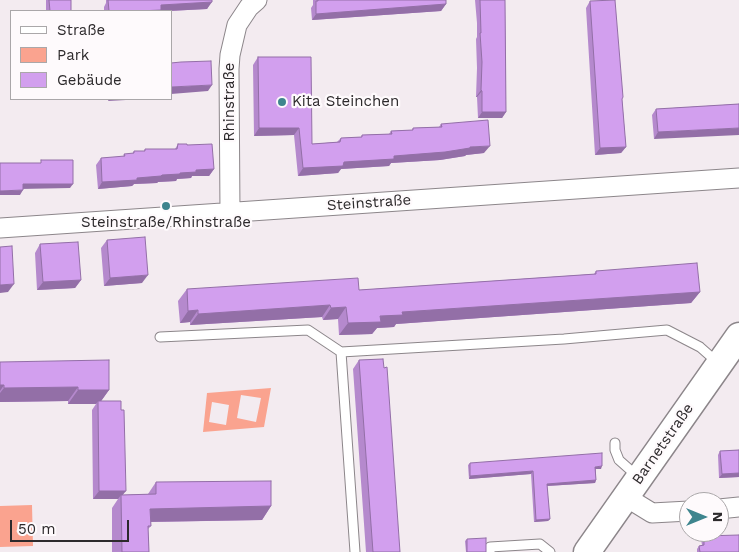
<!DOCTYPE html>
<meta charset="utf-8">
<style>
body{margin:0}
#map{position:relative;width:739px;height:552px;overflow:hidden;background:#f3ebf0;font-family:"Work Sans",sans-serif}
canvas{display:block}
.legend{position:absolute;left:10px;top:10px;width:162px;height:90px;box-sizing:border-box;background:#fefafc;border:1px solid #aaa7a9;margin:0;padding:6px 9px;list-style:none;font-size:15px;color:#2d2a2c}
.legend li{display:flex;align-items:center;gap:10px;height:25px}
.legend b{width:25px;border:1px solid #aaa7a9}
.north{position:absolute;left:679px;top:492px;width:50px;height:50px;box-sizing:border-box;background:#fefafc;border:1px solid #aaa7a9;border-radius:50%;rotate:90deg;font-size:14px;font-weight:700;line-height:20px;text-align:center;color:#2d2a2c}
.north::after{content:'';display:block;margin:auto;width:18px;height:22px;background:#3e858e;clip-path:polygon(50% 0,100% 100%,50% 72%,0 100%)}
.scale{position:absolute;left:10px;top:520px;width:119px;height:22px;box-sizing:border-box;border:2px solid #2d2a2c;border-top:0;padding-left:6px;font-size:15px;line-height:18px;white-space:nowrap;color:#2d2a2c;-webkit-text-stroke:4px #fefafc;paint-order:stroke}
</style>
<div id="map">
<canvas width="739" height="552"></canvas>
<ul class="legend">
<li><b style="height:6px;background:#fff"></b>Straße</li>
<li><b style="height:14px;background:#faa38f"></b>Park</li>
<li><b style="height:14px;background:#d29fee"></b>Gebäude</li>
</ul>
<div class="north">N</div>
<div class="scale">50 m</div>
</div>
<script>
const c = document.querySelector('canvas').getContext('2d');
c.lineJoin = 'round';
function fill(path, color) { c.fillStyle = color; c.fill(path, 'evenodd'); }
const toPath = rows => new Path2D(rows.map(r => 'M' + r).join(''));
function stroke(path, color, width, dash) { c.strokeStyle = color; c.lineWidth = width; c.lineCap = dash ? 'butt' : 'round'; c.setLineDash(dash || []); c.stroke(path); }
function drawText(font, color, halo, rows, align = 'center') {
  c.font = font + ' "Work Sans",sans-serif'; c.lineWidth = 4.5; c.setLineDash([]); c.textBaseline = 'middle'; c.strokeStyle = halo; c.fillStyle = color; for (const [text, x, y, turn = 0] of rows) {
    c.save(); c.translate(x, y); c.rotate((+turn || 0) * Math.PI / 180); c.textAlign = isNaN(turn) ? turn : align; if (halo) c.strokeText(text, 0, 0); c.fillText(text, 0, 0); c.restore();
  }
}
fill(toPath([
 [271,388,264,427,203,432,207,393],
 [241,395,261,398,256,422,237,418],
 [212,402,229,405,226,425,209,422],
 [32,505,33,546,0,547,0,506]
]), '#faa38f');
const lane = toPath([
 [160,337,308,330,341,352,564,339,667,330,700,347,717,362],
 [341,352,355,552],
 [615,443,615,450,619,460,637,476],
 [490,552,490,547,540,544,550,552]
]);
const street = toPath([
 [230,213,229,69,230,55,237,25,249,7,257,0],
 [0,228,739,178],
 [626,497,652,513,689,511],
 [719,509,739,507]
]);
const secondary = toPath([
 [587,552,739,336]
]);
stroke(lane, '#8c868a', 11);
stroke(street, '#8c868a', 21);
stroke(secondary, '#8c868a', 29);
stroke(lane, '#fff', 9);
stroke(street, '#fff', 19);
stroke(secondary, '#fff', 26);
fill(toPath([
 [46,0,71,0,71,11,46,11],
 [106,0,212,0,207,9,168,11,104,11,104,7,106,3],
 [313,0,446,0,446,4,441,11,312,20,311,8,313,5],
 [475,0,505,0,506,112,502,118,478,118,477,97,476,97,477,68,476,39,477,37,477,23],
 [590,1,622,99,626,147,621,153,595,155,586,8],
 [258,57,312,144,337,142,341,138,361,137,362,135,389,134,391,131,412,130,413,128,439,127,441,124,484,153,466,155,465,156,440,160,391,163,389,166,341,169,338,173,298,176,294,135,254,136,253,65],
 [739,104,654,139,652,115,656,109],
 [178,144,214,169,209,176,192,176,191,178,177,179,176,181,158,182,157,183,134,184,132,186,98,189,96,165,101,158,123,157,124,154,132,154,134,151,144,151,145,149,175,149],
 [107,240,142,283,104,286,101,248],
 [40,244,81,280,75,288,37,290,35,253],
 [596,271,700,292,691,303,396,324,394,327,377,328,372,334,339,335,338,319,323,320,322,317,190,325,190,322,180,323,178,301,187,289,359,290,594,274],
 [359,360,400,552,366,552,353,369],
 [0,362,109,390,101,401,123,495,148,494,156,482,271,506,262,520,151,522,151,526,148,529,149,552,112,552,112,508,118,499,93,499,92,410,96,404,68,404,68,401,0,402],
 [739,450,739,477,719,478,718,455,720,451],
 [470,463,601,469,596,469,596,480,595,483,547,486,550,519,548,521,534,522,531,474,469,479,468,465],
 [704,536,739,552,697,552,697,549,699,546,702,545,701,539],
 [467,539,485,550,486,552,466,552,465,541]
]), '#b589cd');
fill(toPath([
 [212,2,207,9,168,11,139,11,161,5],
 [446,4,441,11,312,20,316,14],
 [212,85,208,91,171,94,171,87],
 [481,90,482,91,477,97,476,97],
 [109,99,144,99,108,101],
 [482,112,506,112,502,118,478,118],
 [259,128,299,128,294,135,254,136],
 [739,128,739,135,654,139,658,132],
 [490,146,484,153,466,155,465,156,440,160,391,163,389,166,341,169,338,173,298,176,303,168,344,162,394,156,470,147],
 [626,147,621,153,595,155,600,148],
 [214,169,209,176,192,176,191,178,177,179,176,181,158,182,157,183,134,184,132,186,98,189,102,182,162,175,196,170],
 [23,184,73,184,70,188,20,189],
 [23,190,20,195,0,195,0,191],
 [148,275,142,283,104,286,110,278],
 [81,280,75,288,37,290,43,282],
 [14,284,8,292,0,293,0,285],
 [700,292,691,303,396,324,394,327,377,328,372,334,339,335,348,323,402,312],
 [330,305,322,317,190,325,198,314],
 [346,307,338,319,323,320,331,308],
 [198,310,190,322,180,323,188,311],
 [0,385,4,385,0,391],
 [78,387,68,401,0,402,0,393,4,388],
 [78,390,109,390,99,404,98,401,96,404,68,404],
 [602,466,601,469,594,469,595,467],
 [533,471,531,474,469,479,470,476],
 [739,473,739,477,719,478,722,474],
 [596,480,595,483,546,486,547,484],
 [99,491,126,491,121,497,121,495,118,499,93,499],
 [271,506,262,520,141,522,150,509],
 [550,519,548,521,534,522,536,520]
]), '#936fa7');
const building = toPath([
 [49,0,71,0,71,11,50,11,49,0],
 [108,0,212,0,212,2,161,5,161,10,139,11,109,11,108,0],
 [318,0,446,0,446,4,316,14,316,1,318,1,318,0],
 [480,0,505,0,506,112,482,112,482,91,481,90,482,62,480,33,481,33,480,0],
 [615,0,623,97,622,99,626,147,600,148,590,1,615,0],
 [258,57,311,57,312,144,340,142,341,138,362,137,362,135,392,134,391,131,413,130,413,128,442,127,441,124,488,120,490,146,470,147,470,148,445,152,394,156,394,159,344,162,343,166,303,168,299,128,259,128,258,57],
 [211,61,212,85,171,87,171,63,181,62,211,61],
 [739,104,739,128,658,132,656,109,739,104],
 [178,144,187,144,187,145,212,144,214,169,196,170,196,172,180,173,180,174,162,175,161,176,137,178,137,180,102,182,101,158,125,156,124,154,134,153,134,151,145,151,145,149,177,149,178,144],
 [41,160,73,160,73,184,23,184,23,190,0,191,0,163,41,163,41,160],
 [145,237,148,275,110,278,107,240,145,237],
 [78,242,81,280,43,282,40,244,78,242],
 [12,246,14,284,0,285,0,247,12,246],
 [697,263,700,292,402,312,403,315,380,316,381,322,348,323,346,307,331,308,330,305,198,314,198,310,188,311,187,289,358,278,359,290,596,274,596,271,697,263],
 [383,359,384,368,387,367,400,552,373,552,359,360,383,359],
 [109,360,109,390,78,390,78,387,4,388,4,385,0,385,0,362,109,360],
 [98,401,121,401,121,410,124,410,126,491,99,491,98,401],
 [739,450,739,473,722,474,720,451,739,450],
 [602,453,602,466,595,467,596,480,547,484,550,519,536,520,533,471,470,476,470,463,602,453],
 [271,481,271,506,150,509,151,526,148,526,149,552,122,552,121,495,156,494,156,482,271,481],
 [739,535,739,552,700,552,699,546,704,545,704,536,739,535],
 [486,538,486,552,467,552,467,539,486,538]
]);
fill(building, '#d29fee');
stroke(building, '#936fa7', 1);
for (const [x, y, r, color] of [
 [282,102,5,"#3e858e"],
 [166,206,5,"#3e858e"]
]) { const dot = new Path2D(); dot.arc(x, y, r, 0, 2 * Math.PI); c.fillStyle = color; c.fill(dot); stroke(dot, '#fefafc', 2); }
drawText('15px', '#2d2a2c', '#fefafc', [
 ["Rhinstraße",230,102,-90],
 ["Steinstraße",369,203,-4],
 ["Barnetstraße",663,444,-55]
]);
drawText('15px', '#2d2a2c', '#fefafc', [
 ["Kita Steinchen",292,102],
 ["Steinstraße/Rhinstraße",166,223,"center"]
], 'left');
</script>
